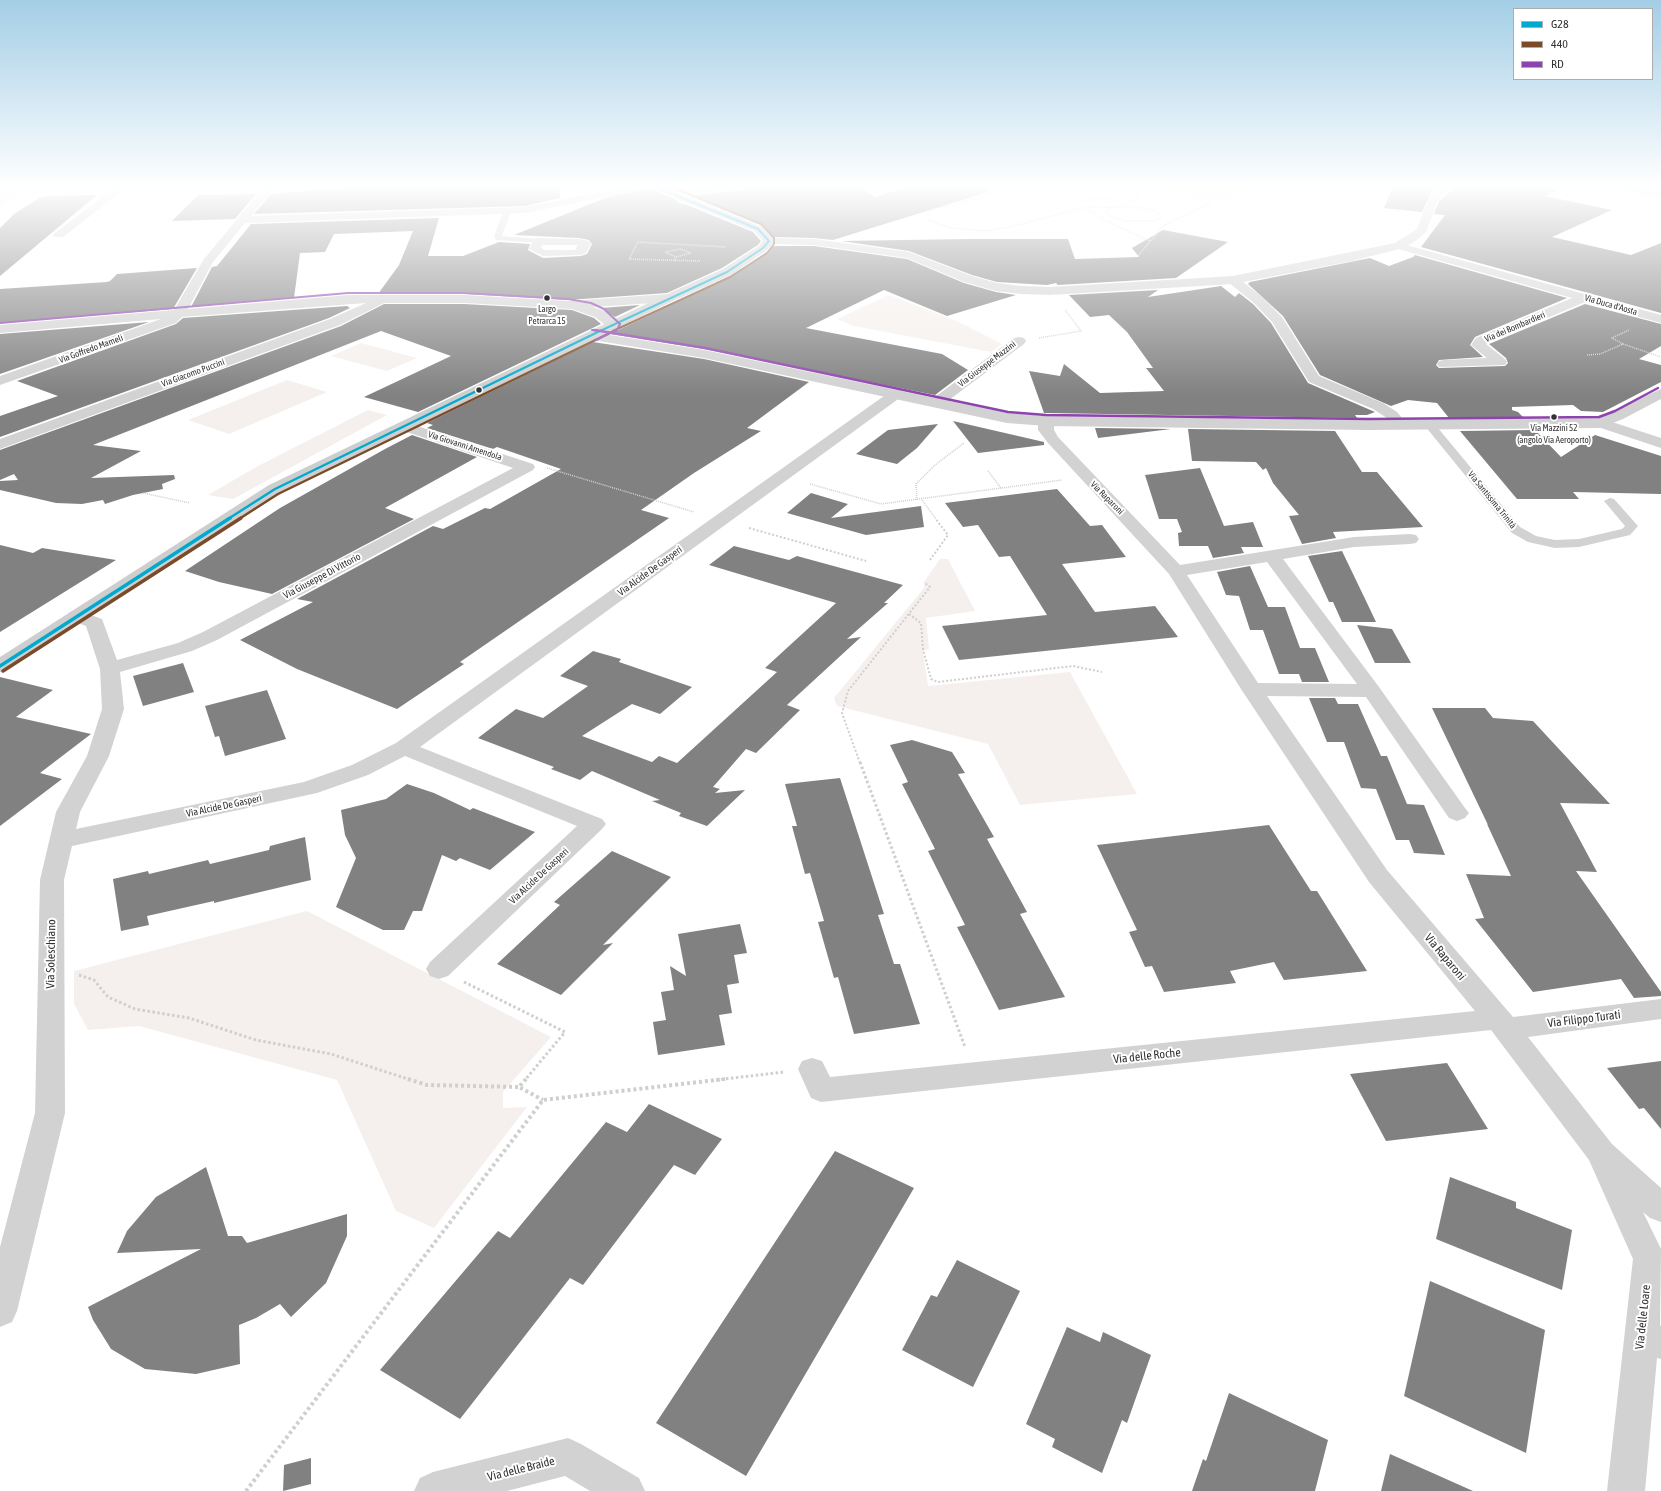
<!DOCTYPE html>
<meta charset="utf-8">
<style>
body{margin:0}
#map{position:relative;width:1661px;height:1491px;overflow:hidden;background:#fff;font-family:"Asap Condensed",sans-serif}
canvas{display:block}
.legend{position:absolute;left:1513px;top:8px;width:140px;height:72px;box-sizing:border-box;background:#fff;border:1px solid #adadad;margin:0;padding:5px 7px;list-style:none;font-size:12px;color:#333}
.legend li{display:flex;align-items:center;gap:8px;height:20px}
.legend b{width:20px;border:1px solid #adadad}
</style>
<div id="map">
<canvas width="1661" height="1491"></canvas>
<ul class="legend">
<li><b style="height:5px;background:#00a9ce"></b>G28</li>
<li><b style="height:5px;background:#7a4b2a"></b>440</li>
<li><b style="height:5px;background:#8e44ad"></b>RD</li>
</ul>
</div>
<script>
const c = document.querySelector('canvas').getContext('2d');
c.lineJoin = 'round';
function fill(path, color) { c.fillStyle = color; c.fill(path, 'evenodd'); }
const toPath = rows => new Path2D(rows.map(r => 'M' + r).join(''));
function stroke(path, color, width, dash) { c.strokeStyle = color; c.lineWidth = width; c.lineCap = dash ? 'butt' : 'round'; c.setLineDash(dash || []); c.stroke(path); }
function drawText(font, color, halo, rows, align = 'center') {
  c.font = font + ' "Asap Condensed",sans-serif'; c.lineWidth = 4; c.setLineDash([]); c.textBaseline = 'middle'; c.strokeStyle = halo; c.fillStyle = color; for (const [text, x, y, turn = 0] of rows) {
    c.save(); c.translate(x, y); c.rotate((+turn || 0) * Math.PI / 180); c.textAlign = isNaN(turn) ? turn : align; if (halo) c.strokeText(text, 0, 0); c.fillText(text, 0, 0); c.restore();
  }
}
fill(toPath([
 [1161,186,1254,186,1222,202],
 [889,295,959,322,1002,344,991,352,854,326,837,319],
 [361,343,417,358,387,371,331,356],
 [287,380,327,392,229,434,188,420],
 [368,410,387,415,233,499,208,495,258,466],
 [940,559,948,559,975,611,926,618,929,649,923,651,928,686,1070,672,1137,794,1020,805,988,744,837,706,834,698,924,588,924,582],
 [307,911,551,1037,503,1092,503,1108,527,1107,434,1228,396,1211,337,1080,139,1026,88,1030,74,1004,74,971]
]), '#f5f0ed');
fill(toPath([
 [8,186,37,186,8,201,0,208,0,190]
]), '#dcf4e2');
fill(toPath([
 [366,186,560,186,560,198,525,206,254,214,271,194],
 [750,186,859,186,875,197,912,186,987,186,988,192,833,240,814,238,773,237,763,226,690,196,744,190],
 [1393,186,1439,186,1432,191,1422,212,1384,208],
 [1457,186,1567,186,1545,196,1612,210,1552,237,1631,255,1661,243,1661,313,1421,247,1445,215,1434,214,1439,201],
 [648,188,677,200,678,203,685,204,753,232,761,241,758,245,722,268,667,293,568,300,464,294,378,294,399,265,413,231,334,234,325,252,300,253,294,298,191,307,212,267,217,266,251,224,439,218,428,256,463,256,499,242,530,244,528,250,543,258,581,256,587,254,592,244,589,240,579,238,514,235,605,198],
 [256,194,235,219,172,221,198,195],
 [97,195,0,276,0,228,14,214,39,198,48,196],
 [1163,230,1228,242,1176,278,1058,285,1056,283,1047,285,997,282,972,275,909,251,841,241,968,239,1068,239,1075,259,1139,257,1132,248],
 [773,246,814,246,907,259,964,283,996,292,1016,295,947,316,884,290,806,328,942,354,968,370,935,395,704,349,610,334,732,276,768,251],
 [1415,255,1567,298,1475,337,1470,345,1483,357,1439,360,1436,365,1439,368,1505,366,1508,363,1506,358,1489,344,1585,304,1661,324,1661,346,1639,359,1661,365,1661,382,1603,412,1581,411,1573,405,1512,407,1512,410,1518,412,1523,417,1449,418,1437,403,1408,400,1391,406,1320,375,1283,316,1248,284,1250,282,1370,258,1389,266,1413,257],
 [197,268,173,309,0,323,0,289,107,282,110,281,117,274],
 [1221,286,1235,297,1239,293,1253,304,1271,323,1308,383,1375,412,1367,415,1355,415,1357,418,1044,413,1029,371,1060,376,1064,364,1100,393,1164,391,1146,368,1153,368,1127,332,1109,315,1090,317,1069,295,1158,290,1148,297],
 [384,304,464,304,572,310,594,318,601,324,418,412,364,397,451,356,381,331,93,445,141,451,91,478,174,475,175,479,162,484,163,489,133,495,105,504,103,500,82,504,56,503,0,490,0,481,18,480,14,474,0,480,0,450,341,326],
 [640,305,615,317,601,308],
 [347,306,350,308,329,318,0,437,0,416,58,396,17,381,176,324,183,318],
 [149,322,0,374,0,334],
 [593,342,704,359,809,382,747,428,761,431,694,473,641,510,669,518,460,662,464,664,397,709,297,669,240,640,313,602,297,599,433,526,443,529,485,508,490,509,561,469,497,447,493,449,427,428,433,425,427,423],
 [953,421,1044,442,1044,445,978,453],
 [938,424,917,448,897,464,856,454,888,430],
 [1095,428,1171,429,1098,438],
 [1188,429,1335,431,1362,472,1377,472,1423,527,1333,532,1336,538,1302,544,1289,516,1299,515,1273,483,1266,468,1263,470,1256,462,1192,461],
 [1535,430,1561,457,1595,435,1661,456,1661,494,1573,492,1579,499,1517,499,1460,431],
 [412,435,477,457,385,508,414,519,272,594,219,582,185,571,280,508,385,449],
 [1200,468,1224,526,1253,522,1263,547,1241,547,1244,553,1213,558,1208,546,1179,546,1178,533,1182,532,1177,519,1159,519,1145,475],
 [1057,489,1090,526,1102,525,1126,557,1062,564,1095,612,1155,606,1178,637,959,660,942,626,1047,615,1010,556,999,557,978,525,963,527,945,503],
 [811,493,848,504,831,518,921,506,924,527,866,535,787,513],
 [0,545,33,553,42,548,116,560,0,632],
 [734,546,789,560,797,556,903,585,884,603,888,603,847,639,861,637,787,705,800,710,756,753,746,749,713,787,720,789,715,793,745,790,707,826,679,816,681,813,652,801,660,800,592,771,580,780,551,769,554,767,478,738,516,709,543,718,588,686,560,676,593,651,621,659,619,662,692,687,660,714,632,704,582,736,652,762,659,756,677,763,777,672,765,668,836,603,709,565],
 [1342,551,1367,603,1376,622,1342,622,1333,602,1329,602,1308,556],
 [1250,566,1268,607,1285,607,1300,648,1315,648,1329,682,1302,682,1299,674,1279,674,1263,630,1250,630,1239,596,1226,595,1217,572],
 [1357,625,1392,629,1411,663,1375,663],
 [183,663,194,692,143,706,133,676],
 [0,677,53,690,16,717,91,734,40,773,62,779,0,826],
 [267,690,286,739,225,756,219,736,215,737,205,706],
 [1309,698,1335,698,1338,704,1358,704,1381,756,1387,756,1407,804,1424,805,1445,855,1414,853,1409,840,1396,840,1376,789,1361,788,1344,742,1327,742],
 [1432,708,1485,708,1493,718,1533,721,1610,804,1560,803,1597,872,1576,871,1661,992,1661,996,1634,998,1621,979,1533,992,1475,919,1484,918,1466,874,1511,876,1487,824,1488,825],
 [912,740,952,752,965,773,958,774,994,837,987,839,1027,912,1020,914,1065,997,999,1010,957,927,965,925,928,851,935,849,902,784,908,782,890,745],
 [840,778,884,914,878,915,894,964,900,964,920,1024,854,1034,838,977,834,978,818,922,824,921,810,873,805,874,792,826,797,826,785,784],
 [407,784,434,793,470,810,473,808,535,832,490,870,460,858,456,861,442,855,422,911,413,911,404,930,383,930,336,907,356,858,345,835,341,810,386,799],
 [1269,825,1311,891,1317,891,1367,971,1284,980,1274,962,1230,971,1236,983,1164,992,1152,966,1145,967,1129,932,1137,930,1097,845],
 [305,837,311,880,214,903,214,901,147,916,149,925,121,931,113,879,148,871,149,874,208,860,210,864,269,850,270,846],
 [612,851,671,877,603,945,613,943,561,995,497,964,560,905,554,902],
 [740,924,747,953,734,955,739,983,727,985,732,1013,719,1015,725,1045,658,1055,653,1022,666,1020,661,992,674,990,670,966,686,976,678,934],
 [1661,1061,1661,1129,1644,1108,1639,1109,1607,1068],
 [1447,1063,1488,1129,1386,1141,1350,1074],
 [649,1104,722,1139,695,1175,674,1165,583,1285,570,1278,460,1419,380,1370,498,1231,510,1238,606,1122,627,1132],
 [835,1151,914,1188,746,1476,656,1423],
 [206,1167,228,1236,242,1236,247,1243,347,1214,347,1236,326,1283,291,1317,280,1304,256,1318,239,1325,240,1364,196,1374,145,1369,111,1349,93,1320,88,1307,201,1249,117,1253,127,1231,156,1197],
 [1450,1177,1516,1202,1516,1208,1572,1230,1562,1290,1436,1239],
 [957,1260,1020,1291,973,1387,902,1350,931,1295,937,1297],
 [1430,1281,1545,1330,1526,1453,1404,1396],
 [1067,1327,1100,1342,1103,1332,1151,1355,1127,1423,1122,1420,1102,1473,1052,1447,1055,1439,1026,1424],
 [1229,1393,1328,1440,1315,1491,1192,1491,1203,1459,1206,1461],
 [1390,1454,1473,1491,1381,1491],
 [311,1458,311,1484,283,1491,284,1465]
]), '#818181');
stroke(toPath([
 [1026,186,931,210,928,213,928,220,950,228,985,231,1006,228,1086,207,1145,208,1154,210,1162,216,1160,219,1153,221,1125,221,1109,216,1106,213,1109,209],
 [1043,186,1046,191,1055,195,1086,200,1117,198,1126,194,1128,190,1126,186],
 [1128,186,1139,192,1137,199,1130,202],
 [1087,208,1106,221,1150,241],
 [680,249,691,253,676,257,665,252,680,249],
 [1138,256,1163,226,1209,204,1209,201,1206,199,1154,186],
 [674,261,676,257],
 [700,261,629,259,638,242,726,247],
 [1039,338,1081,331,1065,310],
 [1623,344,1612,338,1629,330],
 [1587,355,1600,354,1623,344,1661,357],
 [547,468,694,512],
 [988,471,1001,488],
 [810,484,881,504,1062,480],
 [143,493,190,503],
 [917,500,916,484,935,465,964,443],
 [922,500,936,519]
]), '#cfcfcf', 1.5, [1, 1]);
stroke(toPath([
 [749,528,866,561],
 [930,560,948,535,935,518],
 [909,614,921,623,923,649,931,679,938,682,1073,666,1102,672],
 [860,763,842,713,848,691,930,587,924,582]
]), '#cfcfcf', 2, [2, 2]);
stroke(toPath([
 [860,762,965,1047],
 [79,975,94,980,108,997,135,1009,189,1018,256,1040,331,1054,411,1080],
 [464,982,565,1032,525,1080],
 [716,1080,784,1072]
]), '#cfcfcf', 3, [2.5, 2.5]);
stroke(toPath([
 [408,1079,427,1085,519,1087],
 [526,1079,519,1087,543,1100],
 [246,1491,543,1100,725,1079]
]), '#cfcfcf', 4, [3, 3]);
fill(toPath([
 [673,186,680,186,683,191,685,202,679,202,678,192,673,186],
 [504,210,511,212,502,236,538,239,542,241,541,243,496,240,494,236,504,210],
 [1429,421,1433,422,1520,527,1536,536,1555,540,1579,539,1622,529,1625,526,1604,501,1610,498,1614,499,1638,526,1630,535,1579,547,1555,548,1528,542,1512,533,1425,426,1424,424,1425,422,1429,421]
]), '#d2d2d2');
fill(toPath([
 [91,186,310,186,305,189,273,189,251,216,525,207,627,186,649,186,644,189,525,213,245,223,213,262,188,309,349,295,464,295,568,301,669,294,675,298,669,302,593,307,605,311,619,322,621,325,619,328,614,329,609,328,595,317,572,309,464,303,384,303,340,325,0,449,0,439,330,319,366,303,182,317,176,323,0,385,0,376,161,319,0,333,0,325,174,310,204,259,262,189,125,189,63,237,55,237,53,235,55,233,113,189,96,189,91,186],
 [717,186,749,186,744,189,724,192,681,195,676,192,681,189,717,186],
 [1614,186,1635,186,1661,192,1661,198,1615,188,1614,186],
 [538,238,579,239,589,241,591,243,586,253,581,255,543,256,529,249,534,239,538,238],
 [542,245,578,245,575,250,545,250,541,248,542,245],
 [1399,243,1661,315,1661,323,1585,302,1486,344,1505,359,1507,362,1505,365,1439,367,1437,364,1439,361,1444,360,1487,358,1471,345,1476,338,1572,298,1395,248,1393,246,1399,243],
 [1233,276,1237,277,1262,297,1282,317,1319,376,1383,403,1397,412,1407,424,1404,427,1394,427,1387,418,1373,409,1309,382,1272,322,1254,303,1229,283,1227,280,1233,276],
 [1019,337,1024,338,1026,341,1024,344,941,406,931,406,929,403,931,400,1014,338,1019,337],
 [896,390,901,391,903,394,901,397,420,747,602,819,606,824,602,829,448,976,439,979,430,976,426,969,430,962,577,826,405,756,368,775,317,793,72,846,64,880,65,1113,17,1311,12,1322,0,1327,0,1247,35,1113,40,880,56,812,87,756,102,709,100,669,86,626,70,620,67,616,70,612,77,610,102,619,117,660,178,643,203,632,513,468,398,429,395,426,398,423,408,423,533,464,535,467,533,470,217,640,192,651,120,672,124,709,109,756,80,812,76,829,304,782,352,765,396,743,891,391,896,390],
 [1046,416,1051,418,1054,421,1054,430,1058,437,1180,565,1354,537,1410,534,1416,535,1419,539,1416,543,1410,544,1354,547,1283,559,1379,687,1465,808,1469,813,1465,818,1457,821,1449,818,1366,697,1267,696,1387,870,1513,1017,1661,999,1661,1019,1528,1037,1612,1144,1661,1188,1661,1222,1650,1218,1643,1212,1661,1249,1660,1325,1661,1326,1661,1359,1657,1358,1645,1491,1607,1491,1633,1259,1589,1160,1491,1030,821,1102,811,1098,798,1069,802,1061,812,1058,822,1061,830,1077,1475,1011,1369,882,1241,689,1169,574,1048,443,1038,430,1038,421,1041,418,1046,416],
 [1267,562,1357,684,1258,683,1187,575,1267,562],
 [1600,418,1661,438,1661,448,1595,426,1592,423,1595,420,1600,418],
 [568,1438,581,1444,639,1478,645,1491,590,1491,565,1476,507,1491,414,1491,420,1478,433,1472,568,1438]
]), '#d2d2d2');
fill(toPath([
 [1443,186,1456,186,1441,196,1438,200,1426,232,1417,240,1403,248,1352,261,1233,284,1050,295,1021,294,996,291,964,282,907,258,814,245,769,244,763,241,769,238,814,239,909,252,972,276,997,283,1021,286,1050,287,1233,276,1395,243,1417,229,1428,200,1433,192,1443,186],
 [591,332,704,350,1007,413,1046,416,1368,420,1598,418,1661,389,1661,399,1623,419,1600,428,1368,430,1046,426,1007,423,704,358,586,339,584,336,586,333,591,332]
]), '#d2d2d2');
fill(toPath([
 [647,186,662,186,762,227,775,241,767,250,731,275,673,301,281,493,7,670,0,672,0,657,269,485,665,295,723,269,759,246,763,241,754,231,647,186]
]), '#cecece');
stroke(toPath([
 [1109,209,1130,202]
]), '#cfcfcf', 1.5, [1, 1]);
stroke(toPath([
 [600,331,727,272,763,248,769,241,758,229,653,186]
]), '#00a9ce', 2);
stroke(toPath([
 [228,519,275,489,602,330]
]), '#00a9ce', 2.5);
stroke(toPath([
 [0,666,230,518]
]), '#00a9ce', 3.5);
stroke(toPath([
 [613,331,730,277,767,253,774,244,774,238,761,224,669,186]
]), '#7a4b2a', 2);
stroke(toPath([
 [239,519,278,494,616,330]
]), '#7a4b2a', 2.5);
stroke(toPath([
 [3,671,241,518]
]), '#7a4b2a', 3.5);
stroke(toPath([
 [0,323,348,293,464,293,568,299,591,303,604,309,620,324,617,330,614,331],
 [592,330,601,331]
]), '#8e44ad', 2);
stroke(toPath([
 [594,330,705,348,1008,412,1046,415,1368,419,1599,417,1615,411,1658,388],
 [596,340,616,330]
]), '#8e44ad', 2.5);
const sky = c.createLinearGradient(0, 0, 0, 395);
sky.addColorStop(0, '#a3cee6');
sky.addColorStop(0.47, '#fff');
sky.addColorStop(1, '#ffffff00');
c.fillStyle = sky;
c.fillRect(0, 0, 1661, 395);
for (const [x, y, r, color] of [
 [547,298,3.5,"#333"],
 [479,390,3.5,"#333"],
 [1554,417,3.5,"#333"]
]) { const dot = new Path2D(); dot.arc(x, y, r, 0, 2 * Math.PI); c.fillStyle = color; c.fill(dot); stroke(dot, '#fff', 1.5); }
drawText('9px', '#333', '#fff', [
 ["Via Duca d'Aosta",1611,305,16],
 ["Via dei Bombardieri",1515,327,-23],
 ["Via Goffredo Mameli",91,349,-20],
 ["Via Giuseppe Mazzini",987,364,-37],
 ["Via Giacomo Puccini",193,373,-20],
 ["Via Giovanni Amendola",465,446,18],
 ["Via Raparoni",1107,498,45],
 ["Via Santissima Trinità",1492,500,51]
]);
drawText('9px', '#333', '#fff', [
 ["Largo",547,309],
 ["Petrarca 15",547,321],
 ["Via Mazzini 52",1554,428],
 ["(angolo Via Aeroporto)",1554,440]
]);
drawText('10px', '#333', '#fff', [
 ["Via Alcide De Gasperi",650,571,-36],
 ["Via Giuseppe Di Vittorio",322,576,-28],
 ["Via Alcide De Gasperi",224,806,-12],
 ["Via Alcide De Gasperi",539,876,-43]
]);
drawText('12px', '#333', '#fff', [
 ["Via Soleschiano",51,954,-89],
 ["Via Raparoni",1445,957,50],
 ["Via Filippo Turati",1584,1019,-7],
 ["Via delle Roche",1147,1056,-6],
 ["Via delle Loare",1643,1317,-84],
 ["Via delle Braide",521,1469,-14]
]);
</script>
